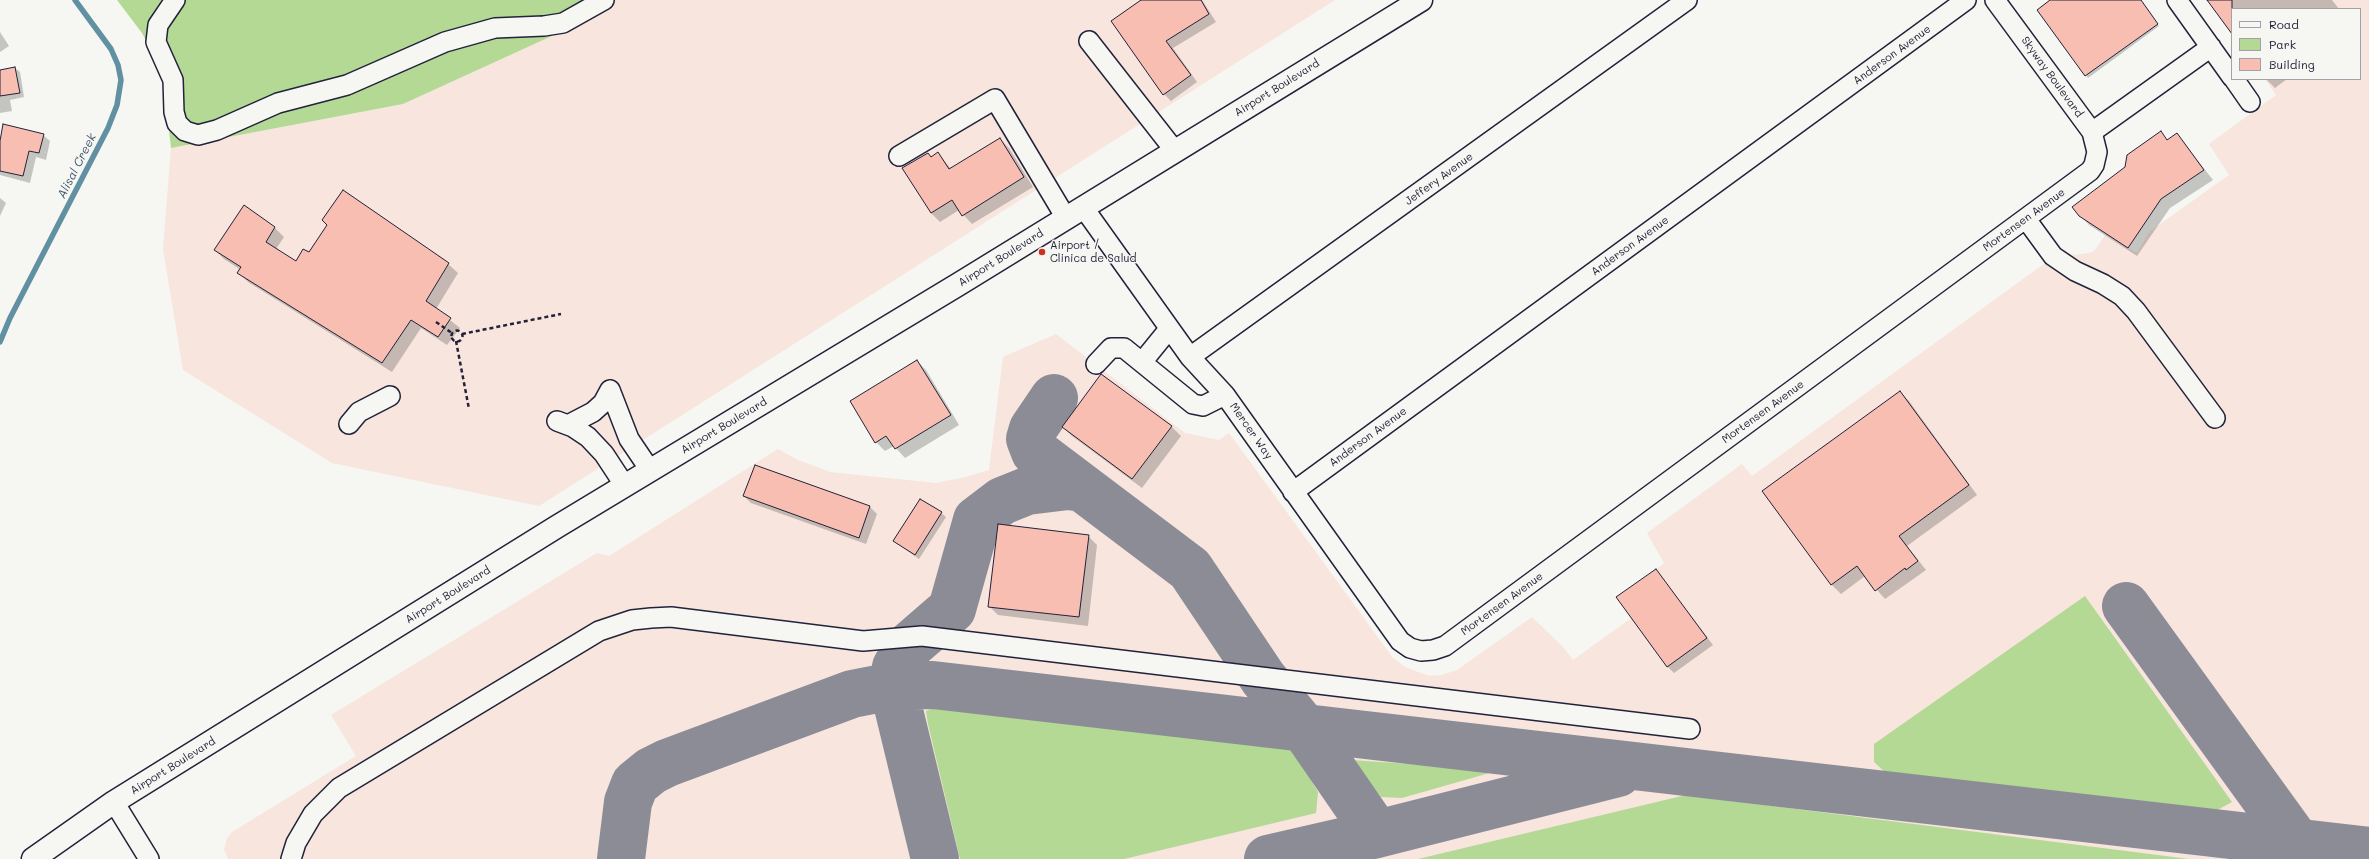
<!DOCTYPE html>
<style>
body{margin:0}
#map{position:relative;width:2369px;height:859px;overflow:hidden;background:#f6f6f2;font-family:Mali,sans-serif}
canvas{display:block}
.legend{position:absolute;left:2231px;top:8px;width:130px;height:72px;box-sizing:border-box;background:#f6f6f2;border:1px solid #a1a1a9;margin:0;padding:5px 7px;list-style:none;font-size:12px;color:#22223b}
.legend li{display:flex;align-items:center;gap:8px;height:20px}
.legend b{width:20px;border:1px solid #a1a1a9}
</style>
<div id="map">
<canvas width="2369" height="859"></canvas>
<ul class="legend">
<li><b style="height:5px;background:#f6f6f2"></b>Road</li>
<li><b style="height:11px;background:#b3d994"></b>Park</li>
<li><b style="height:11px;background:#f8beb1"></b>Building</li>
</ul>
</div>
<script>
const c = document.querySelector('canvas').getContext('2d');
c.lineJoin = 'round';
function fill(path, color) { c.fillStyle = color; c.fill(path, 'evenodd'); }
const toPath = rows => new Path2D(rows.map(r => 'M' + r).join(''));
function stroke(path, color, width, dash) { c.strokeStyle = color; c.lineWidth = width; c.lineCap = dash ? 'butt' : 'round'; c.setLineDash(dash || []); c.stroke(path); }
function drawText(font, color, halo, rows, align = 'center') {
  c.font = font + ' Mali,sans-serif'; c.lineWidth = 3; c.setLineDash([]); c.textBaseline = 'middle'; c.strokeStyle = halo; c.fillStyle = color; for (const [text, x, y, turn = 0] of rows) {
    c.save(); c.translate(x, y); c.rotate((+turn || 0) * Math.PI / 180); c.textAlign = isNaN(turn) ? turn : align; if (halo) c.strokeText(text, 0, 0); c.fillText(text, 0, 0); c.restore();
  }
}
fill(toPath([
 [616,0,1335,0,539,506,332,463,183,370,163,249,171,148,403,104,576,25],
 [2207,0,2369,0,2369,859,228,859,227,856,224,850,227,838,232,832,356,756,331,715,597,553,609,556,778,449,798,460,830,472,936,483,966,477,989,470,1003,357,1056,334,1185,433,1219,440,1229,433,1393,658,1405,667,1429,676,1442,675,1457,670,1532,617,1564,648,1573,660,1669,591,1654,571,1664,563,1647,533,1742,464,1752,476,2063,250,2073,255,2090,253,2095,250,2106,234,2137,253,2149,232,2229,175,2209,144,2276,95,2265,79,2360,79,2360,9,2232,9,2232,34]
]), '#f7e5de');
fill(toPath([
 [117,0,616,0,576,25,403,104,171,148,162,71,142,33],
 [2085,596,2232,802,2212,813,1886,773,1874,762,1874,744],
 [944,705,1292,748,1318,792,1316,813,1124,859,960,859,928,724,926,711],
 [1351,760,1500,770,1402,798,1381,797],
 [1686,795,2189,859,1418,859]
]), '#b3d994');
fill(toPath([
 [1143,0,1202,0,1216,22,1173,48,1197,82,1171,101,1164,94],
 [2052,0,2141,0,2159,26,2088,78,2038,10],
 [2208,0,2332,0,2339,9,2232,9,2232,33],
 [0,32,9,46,0,52],
 [15,68,20,72,24,97,10,100,12,111,0,113,0,71],
 [2266,79,2287,79,2275,88],
 [2160,133,2168,140,2177,134,2213,180,2170,208,2137,256,2089,225,2080,215],
 [43,135,50,141,46,160,36,157,30,183,0,175,0,141],
 [1000,139,1009,148,1033,187,972,224,959,210,940,222,931,213,928,154,932,157,938,153,951,169],
 [343,192,448,264,458,273,436,309,460,328,447,345,421,328,392,372,248,282,239,273,241,270,224,259,215,250,244,207,275,228,284,237,276,249,297,263,309,253,328,224],
 [0,198,6,203,0,216],
 [917,361,926,370,959,425,905,458,894,446,885,451,876,442],
 [1900,392,1909,401,1977,495,1907,546,1926,570,1885,599,1865,576,1841,594,1832,585,1764,491],
 [1063,427,1172,427,1181,436,1142,488,1072,436],
 [755,466,870,507,877,514,866,544,751,503,744,496],
 [941,513,946,517,919,559,894,541],
 [1088,536,1097,545,1088,626,998,615,989,606],
 [1656,570,1713,645,1674,673,1667,666]
]), '#0003');
stroke(toPath([
 [0,342,10,318,108,128,117,105,121,80,118,65,111,49,75,0]
]), '#6090a1', 5.5);
stroke(toPath([
 [1054,398,1033,429,1030,439,1035,452,1190,569,1263,678,1304,728,1377,834],
 [2126,606,2309,859],
 [621,859,628,802,635,784,651,771,667,763,852,694,893,686,933,685,2369,851],
 [935,859,893,686,896,667,907,648,952,609,977,520,1002,501,1027,491,1068,486,1083,488],
 [1268,859,1377,834,1618,773]
]), '#8c8c96', 48);
const building = toPath([
 [1141,0,1201,0,1209,14,1166,41,1191,75,1163,95,1111,21,1141,0],
 [2050,0,2141,0,2158,24,2085,76,2037,10,2050,0],
 [2207,0,2232,0,2232,34,2207,0],
 [15,67,20,93,0,96,0,70,15,67],
 [3,124,44,134,39,153,29,151,23,176,0,171,0,141,3,124],
 [2161,131,2167,140,2177,133,2204,170,2161,199,2128,248,2079,216,2072,207,2125,167,2127,155,2161,131],
 [1000,138,1024,177,962,216,952,200,931,213,902,168,928,153,931,157,938,152,949,169,1000,138],
 [343,190,449,263,426,301,451,318,438,337,411,320,382,363,237,273,241,267,214,250,244,205,275,227,266,242,296,261,303,249,309,252,327,225,322,220,343,190],
 [917,360,951,415,895,449,886,436,875,443,850,401,917,360],
 [1101,374,1172,426,1132,479,1062,427,1101,374],
 [1900,391,1969,485,1899,536,1918,561,1906,570,1905,568,1875,591,1857,566,1831,585,1762,491,1900,391],
 [755,465,870,506,859,538,743,496,755,465],
 [920,499,942,512,915,555,893,541,920,499],
 [998,524,1089,535,1079,617,988,607,998,524],
 [1656,569,1707,638,1667,667,1616,597,1656,569]
]);
fill(building, '#f8beb1');
stroke(building, '#22223b', 1);
const minor = toPath([
 [175,0,158,25,156,42,173,80,174,112,177,123,185,131,198,135,217,130,278,103,347,85,445,42,495,28,544,26,563,23,604,0],
 [2177,0,2232,77],
 [1089,41,1175,151],
 [2234,79,2250,102],
 [2092,132,2211,47],
 [899,156,995,99,1066,218],
 [1083,207,1190,357,1225,395,1400,641,1410,648,1421,651,1433,650,1445,646,2090,171,2094,165,2097,152,2092,132,1995,0],
 [2026,219,2053,256,2075,271,2103,284,2122,296,2136,311,2215,418],
 [1190,357,1687,0],
 [1143,361,1169,329],
 [1096,364,1111,348,1124,348,1193,404,1203,406,1225,395],
 [610,390,629,439,650,470],
 [557,421,573,427,588,437,604,454,625,486],
 [349,424,359,412,390,396],
 [568,425,593,412,603,403,610,390],
 [1293,492,1966,0],
 [114,802,149,859],
 [291,859,296,843,313,814,339,788,599,631,632,620,651,618,671,617,863,641,922,636,1690,729]
]);
const major = toPath([
 [33,859,114,802,558,526,959,284,1421,0]
]);
stroke(minor, '#22223b', 22);
stroke(major, '#22223b', 25);
stroke(toPath([
 [436,322,452,333],
 '451.5 336a5.5 5.5 0 1 1 11 0a5.5 5.5 0 1 1-11 0Z',
 [462,334,561,314],
 [456,341,469,409]
]), '#22223b', 2.5, [4, 3]);
stroke(minor, '#f6f6f2', 19);
stroke(major, '#f6f6f2', 22);
for (const [x, y, r, color] of [
 [1042,252,4,"#c8321e"]
]) { const dot = new Path2D(); dot.arc(x, y, r, 0, 2 * Math.PI); c.fillStyle = color; c.fill(dot); stroke(dot, '#f6f6f2', 1.5); }
drawText('11px', '#22223b', '#f6f6f2', [
 ["Anderson Avenue",1892,55,-36],
 ["Skyway Boulevard",2052,77,54],
 ["Airport Boulevard",1277,88,-32],
 ["Jeffery Avenue",1439,179,-36],
 ["Mortensen Avenue",2024,220,-36],
 ["Anderson Avenue",1630,246,-36],
 ["Airport Boulevard",1001,258,-32],
 ["Mortensen Avenue",1763,412,-36],
 ["Airport Boulevard",724,426,-31],
 ["Mercer Way",1251,431,55],
 ["Anderson Avenue",1368,437,-36],
 ["Airport Boulevard",448,595,-32],
 ["Mortensen Avenue",1502,604,-36],
 ["Airport Boulevard",173,766,-32]
]);
drawText('11px', '#22223b', '#f6f6f2', [
 ["Airport /",1050,246],
 ["Clinica de Salud",1050,259]
], 'left');
drawText('italic 12px', '#41596e', '#f6f6f2', [
 ["Alisal Creek",77,166,-63]
]);
</script>
